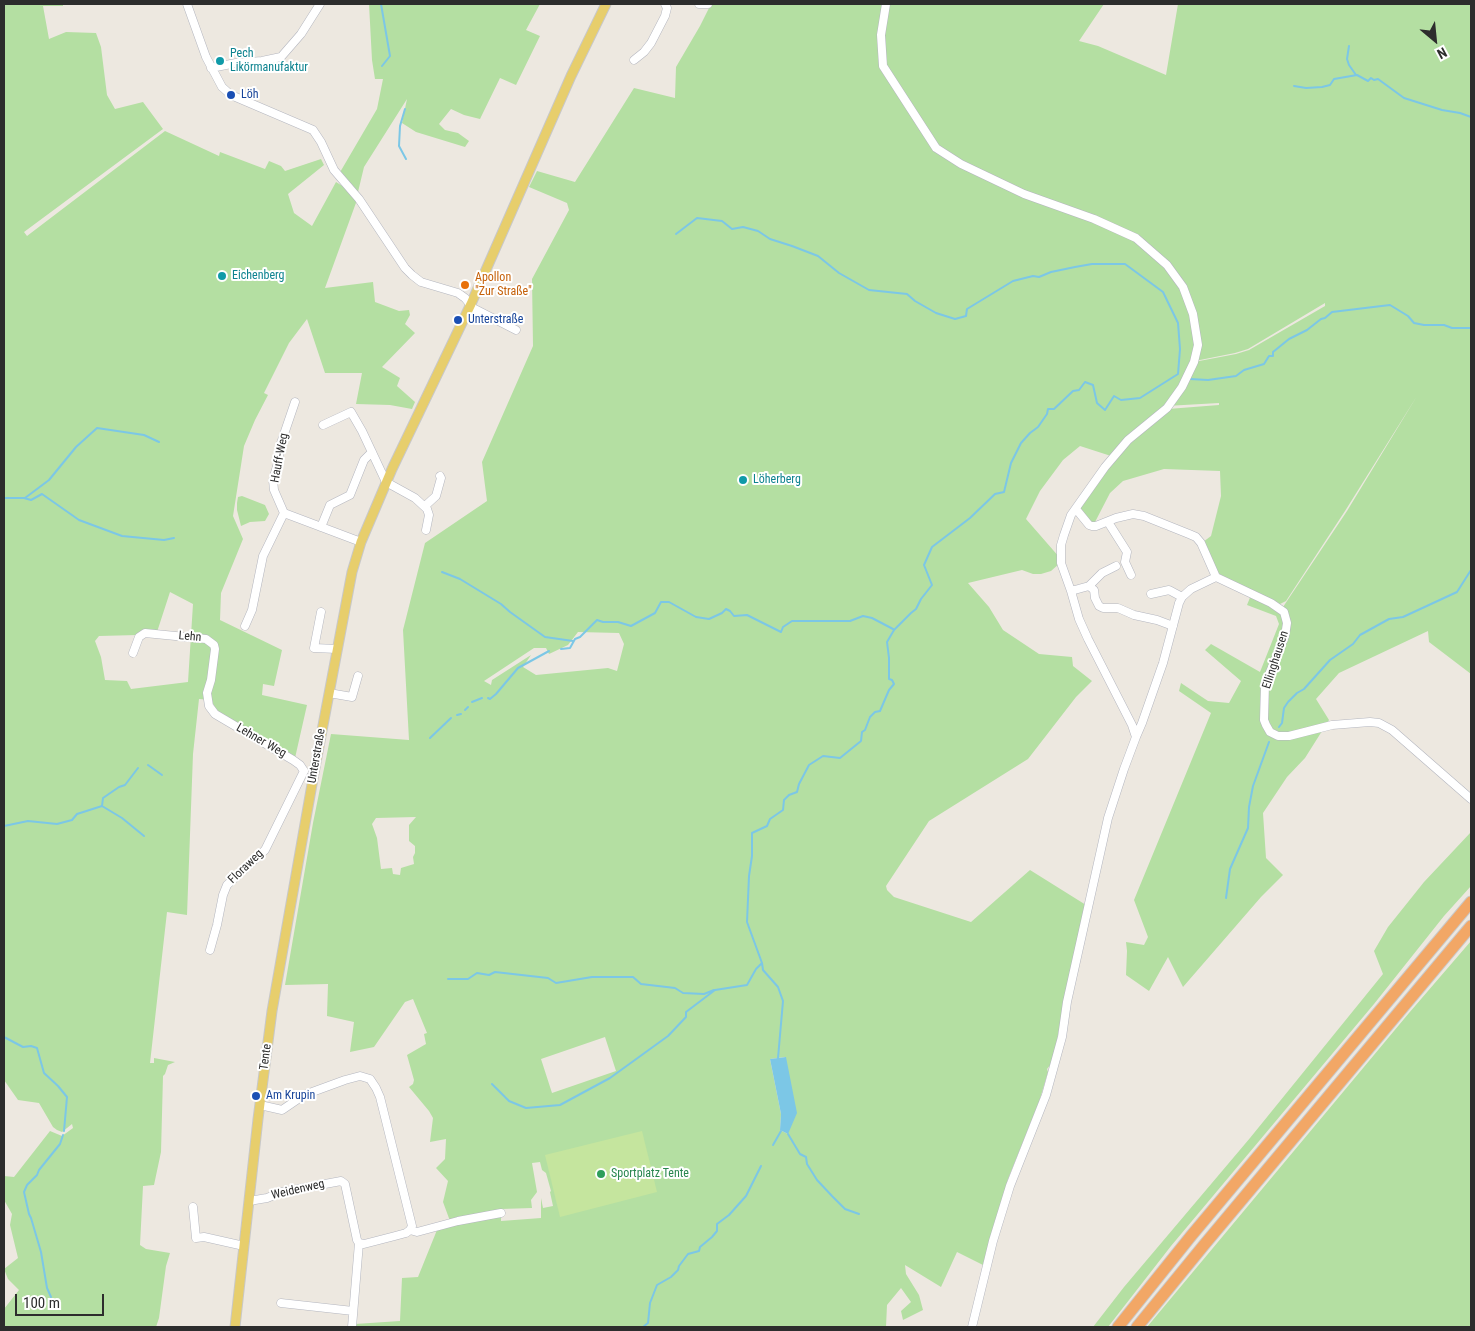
<!DOCTYPE html>
<meta charset="utf-8">
<style>
body{margin:0}
#map{position:relative;width:1475px;height:1331px;overflow:hidden;background:#ede8e0;font-family:"Roboto Condensed",sans-serif}
canvas{display:block}
.frame{position:absolute;inset:0;border:5px solid #2d2d2d;pointer-events:none}
.north{position:absolute;left:1410px;top:15px;width:50px;height:50px;-webkit-text-stroke:4px #fff;paint-order:stroke;rotate:152deg;font-size:14px;font-weight:700;line-height:20px;text-align:center;color:#2d2d2d}
.north::after{content:'';display:block;margin:auto;width:18px;height:22px;background:#2d2d2d;clip-path:polygon(50% 0,100% 100%,50% 72%,0 100%)}
.scale{position:absolute;left:15px;top:1294px;width:89px;height:22px;box-sizing:border-box;border:2px solid #2d2d2d;border-top:0;padding-left:6px;font-size:15px;line-height:18px;white-space:nowrap;color:#2d2d2d;-webkit-text-stroke:4px #fff;paint-order:stroke}
</style>
<div id="map">
<canvas width="1475" height="1331"></canvas>
<div class="frame"></div>
<div class="north">N</div>
<div class="scale">100 m</div>
</div>
<script>
const c = document.querySelector('canvas').getContext('2d');
c.lineJoin = 'round';
function fill(path, color) { c.fillStyle = color; c.fill(path, 'evenodd'); }
const toPath = rows => new Path2D(rows.map(r => 'M' + r).join(''));
function stroke(path, color, width, dash) { c.strokeStyle = color; c.lineWidth = width; c.lineCap = dash ? 'butt' : 'round'; c.setLineDash(dash || []); c.stroke(path); }
function drawText(font, color, halo, rows, align = 'center') {
  c.font = font + ' "Roboto Condensed",sans-serif'; c.lineWidth = 4; c.setLineDash([]); c.textBaseline = 'middle'; c.strokeStyle = halo; c.fillStyle = color; for (const [text, x, y, turn = 0] of rows) {
    c.save(); c.translate(x, y); c.rotate((+turn || 0) * Math.PI / 180); c.textAlign = isNaN(turn) ? turn : align; if (halo) c.strokeText(text, 0, 0); c.fillText(text, 0, 0); c.restore();
  }
}
fill(toPath([
 [4,4,63,4,63,6,43,6,49,39,66,32,96,33,101,47,107,95,115,109,143,102,163,129,24,232,27,236,165,131,219,156,220,152,265,169,269,161,281,166,285,171,321,159,324,165,288,194,294,213,312,226,336,182,344,187,357,200,325,288,373,282,375,302,399,311,409,310,410,315,405,324,415,333,382,367,400,378,397,386,415,402,412,409,390,405,356,404,362,373,325,373,307,319,289,343,264,393,268,395,255,420,244,446,233,516,243,539,221,593,220,620,282,650,274,686,263,684,262,695,307,705,295,758,218,713,211,700,199,699,193,754,187,915,167,912,150,1063,154,1063,154,1058,175,1062,168,1065,165,1074,163,1076,161,1152,154,1185,143,1186,140,1245,146,1249,170,1253,166,1266,159,1318,156,1327,4,1327,4,1309,19,1290,8,1279,4,1269,18,1258,10,1225,12,1214,4,1200,4,1176,14,1177,50,1131,62,1136,73,1128,72,1124,62,1132,57,1130,53,1127,39,1103,18,1100,4,1080],
 [170,592,193,604,188,682,131,689,127,681,105,680,101,657,95,641,99,636,137,635,157,632],
 [369,4,540,4,526,30,540,36,516,85,500,78,480,119,464,115,451,109,439,124,445,130,458,133,469,141,465,147,416,132,402,123,407,99,364,167,358,192,350,183,339,174,377,109,383,79,375,79,372,60],
 [711,4,1104,4,1079,41,1098,46,1166,75,1178,4,1471,4,1471,674,1429,642,1428,631,1339,673,1316,699,1329,720,1305,758,1287,777,1263,813,1266,858,1283,875,1261,897,1183,987,1168,957,1149,991,1126,975,1127,951,1126,942,1144,945,1148,937,1134,900,1211,713,1179,691,1181,683,1208,701,1229,703,1241,681,1205,650,1211,644,1260,672,1279,624,1276,616,1247,605,1251,595,1281,610,1347,511,1417,396,1345,511,1286,601,1278,605,1220,578,1203,542,1211,536,1221,496,1220,471,1164,469,1123,481,1110,493,1094,524,1089,523,1082,513,1080,506,1086,496,1126,447,1168,409,1219,405,1219,403,1166,406,1111,456,1080,446,1063,460,1040,491,1026,519,1060,558,1060,563,1051,571,1041,574,1033,574,1022,570,968,583,989,607,1003,630,1039,654,1072,657,1073,666,1092,681,1076,697,1028,759,929,821,886,886,887,890,894,897,971,922,1030,870,1086,905,1075,949,1056,1045,1051,1064,1047,1069,1048,1072,1039,1102,1008,1179,983,1265,957,1252,941,1287,905,1265,906,1274,919,1295,923,1310,903,1320,901,1311,911,1302,901,1288,887,1305,886,1327,355,1327,355,1324,400,1321,402,1278,418,1277,437,1230,450,1221,443,1202,448,1181,436,1168,445,1159,446,1139,430,1142,433,1118,429,1111,409,1087,413,1084,414,1080,407,1055,426,1044,424,1034,427,1033,413,999,405,1002,374,1047,350,1052,354,1022,327,1016,328,984,285,985,313,823,331,734,409,740,403,630,425,543,487,501,482,462,533,346,532,279,569,210,567,203,529,187,537,171,575,182,634,88,675,98,676,67,700,26],
 [1325,303,1325,306,1249,350,1236,354,1194,362,1197,345,1195,361,1235,353,1248,349],
 [578,632,619,633,624,644,617,671,608,668,536,675,523,667,531,655,492,680,491,685,484,681,534,648,546,648,549,654,568,645],
 [416,817,409,825,409,841,415,846,415,853,413,857,414,864,401,868,400,875,393,874,392,868,381,869,377,838,372,824,376,818],
 [605,1037,616,1071,552,1093,541,1059],
 [785,1057,788,1134,780,1130,781,1114,770,1059],
 [540,1162,542,1170,546,1173,551,1191,550,1192,553,1206,543,1208,541,1198,541,1218,501,1221,501,1209,532,1208,531,1200,537,1192,532,1163],
 [242,496,265,505,269,514,265,521,250,522,241,526,237,510,237,503,238,497],
 [1471,832,1471,886,1444,916,1374,1004,1171,1246,1108,1327,1093,1327,1124,1287,1250,1138,1383,974,1374,951,1388,927,1424,882],
 [1471,941,1471,1327,1147,1327,1409,1013]
]), '#b4dfa2');
fill(toPath([
 [642,1131,657,1192,560,1217,545,1155]
]), '#c5e59e');
fill(toPath([
 [786,1057,797,1113,788,1134,780,1130,781,1114,770,1059]
]), '#7cc7e6');
stroke(toPath([
 [381,4,390,56,382,66],
 [1349,46,1347,59,1349,65,1356,75],
 [1294,86,1306,88,1322,87,1330,85,1334,79,1357,75,1368,81,1371,78,1374,80,1378,79,1404,98,1442,110,1460,113,1471,117],
 [405,109,400,126,399,146,406,159],
 [676,234,697,218,722,221,732,229,743,227,758,231,770,239,792,246,818,256,839,273,869,290,907,294,915,301,936,313,955,319,966,316,967,309,1013,281,1033,276,1039,277,1051,272,1075,267,1092,264,1125,264,1163,292,1178,323,1180,349,1178,374,1140,398,1121,400,1114,396,1105,410,1097,403,1093,385,1085,382,1079,390,1073,391,1054,409,1048,409,1047,414,1038,427,1030,433,1021,443,1011,463,1004,492,995,494,970,518,932,547,924,565,932,585,921,599,916,609,911,613,894,630,887,642,889,658,889,679,892,680,894,684,889,690,880,711,875,712,870,717,865,730,862,732,861,741,840,758,823,756,809,765,799,784,797,792,789,795,784,800,783,810,770,819,767,826,752,833,752,856,749,876,747,922,762,963,763,970,778,987,783,1001,778,1058],
 [1190,379,1208,380,1236,376,1244,370,1264,364,1269,356,1273,356,1273,352,1289,339,1307,330,1321,319,1325,318,1332,312,1390,305,1408,316,1414,323,1424,325,1444,325,1452,328,1471,328],
 [4,498,24,498,31,500,42,494,79,520,122,536,164,540,174,538],
 [25,498,49,480,76,447,97,428,144,435,159,442],
 [442,572,460,579,501,604,510,612,545,637,573,641],
 [561,649,570,648,575,639,580,637,597,620,603,622,618,622,631,626,655,613,661,602,669,602,696,617,709,619,722,613,726,609,730,611,734,616,747,615,781,632,783,627,792,621,850,621,863,616,872,618,893,629],
 [488,698,490,699,496,694,518,668,549,651],
 [472,702,482,698],
 [465,710,468,707],
 [457,715,461,714],
 [1279,727,1282,723,1284,708,1288,702,1297,693,1304,689,1330,660,1353,644,1360,635,1389,619,1403,617,1457,592,1471,570],
 [430,738,451,718],
 [148,765,162,775],
 [102,806,122,818,144,836],
 [4,826,28,821,57,824,72,820,77,814,102,806,103,798,119,787,125,785,138,768],
 [1226,898,1230,869,1248,828,1249,807,1253,786,1269,742],
 [448,979,468,979,477,973,489,975,495,972,548,978,556,983,592,977,633,977,641,984,675,988,683,993,704,994,714,990],
 [4,1037,23,1047,31,1046,37,1048,44,1073,58,1086,67,1097,64,1131],
 [492,1084,509,1101,526,1108,560,1105,610,1078,668,1036,686,1017,686,1012,715,990,747,985,756,969,762,963],
 [788,1134,800,1154,806,1157,807,1164,817,1180,832,1196,845,1209,859,1214],
 [773,1145,781,1131],
 [51,1297,47,1288,41,1252,31,1218,29,1214,24,1192,27,1185,37,1175,39,1170,60,1144,63,1135],
 [643,1327,648,1323,650,1303,657,1285,671,1277,678,1270,679,1266,688,1254,699,1251,700,1247,712,1237,717,1231,717,1224,729,1215,746,1196,761,1166]
]), '#7cc7e6', 2);
const minor = toPath([
 [187,4,206,57,222,87,231,95,313,130,321,142,334,170,359,199,405,268,412,275,421,282,458,293,465,298,473,308,516,330],
 [699,4,708,4],
 [886,4,881,35,883,66,936,148,961,164,1024,194,1094,219,1136,238,1167,265,1183,287,1193,314,1198,345,1194,362,1182,387,1167,408,1128,440,1105,467,1071,515,1064,535,1061,545,1061,563,1071,591,1079,619,1088,639,1132,725,1136,737,1124,769,1108,818,1067,1002,1062,1037,1046,1095,1010,1186,993,1241,972,1327],
 [634,60,644,52,651,43,665,16,667,8,665,4],
 [211,68,236,63,262,61,281,57,301,34,320,4],
 [323,425,351,412,362,431,386,482,415,498,427,509,429,515,426,530],
 [425,506,436,496,441,478,440,476],
 [1076,509,1089,525,1092,526,1096,526,1116,518,1133,514,1144,516,1189,534,1196,537,1201,543,1216,577,1271,603,1284,612,1287,623,1285,636,1265,684,1264,720,1266,725,1270,732,1278,736,1289,736,1332,725,1370,722,1379,723,1392,730,1471,799],
 [284,513,274,490,273,480,279,459,280,446,295,402],
 [284,513,361,542],
 [1108,522,1127,552,1125,562,1131,575],
 [321,527,330,505,350,495,364,460,372,452],
 [1089,586,1094,590,1095,598,1099,606,1103,608,1118,608,1134,615,1157,620,1173,626],
 [1071,591,1089,586,1102,573,1116,566],
 [1151,594,1169,590,1182,597],
 [321,612,314,648,337,649],
 [245,626,252,610,263,556,284,513],
 [133,653,139,637,145,633,206,639,214,645,215,649,211,680,207,693,209,706,215,714,293,760,300,765,304,771],
 [329,693,352,697,358,676],
 [1136,737,1142,723,1163,663,1179,603,1182,597,1191,589,1216,577],
 [210,950,217,925,223,895,227,885,265,850,304,771],
 [260,1105,282,1110,304,1095,345,1080,360,1076,370,1079,376,1088,380,1097,412,1226,410,1230],
 [249,1201,267,1198,282,1192,341,1181,345,1184,357,1240,359,1243,364,1244,395,1236,406,1233,410,1230],
 [193,1207,196,1238,204,1237,244,1246],
 [410,1230,417,1232,458,1221,501,1213],
 [281,1303,353,1311],
 [352,1327,359,1243]
]);
const major = toPath([
 [235,1327,258,1119,272,1011,314,773,352,572,361,542,392,469,471,304,571,76,606,4]
]);
const highway = toPath([
 [1118,1327,1191,1236,1471,902],
 [1137,1327,1204,1245,1471,926]
]);
stroke(minor, '#b4b6bf', 9);
stroke(major, '#c8c8c8', 11);
stroke(highway, '#c8c8c8', 13);
stroke(minor, '#fff', 8);
stroke(major, '#e7ce6c', 9);
stroke(highway, '#f2a766', 11);
for (const [x, y, r, color] of [
 [220,61,5,"#0f9aa8"],
 [231,95,5,"#1a4fb4"],
 [222,276,5,"#0f9aa8"],
 [465,285,5,"#e8710a"],
 [458,320,5,"#1a4fb4"],
 [743,480,5,"#0f9aa8"],
 [256,1096,5,"#1a4fb4"],
 [601,1174,5,"#2e9e5b"]
]) { const dot = new Path2D(); dot.arc(x, y, r, 0, 2 * Math.PI); c.fillStyle = color; c.fill(dot); stroke(dot, '#fff', 2); }
drawText('12px', '#0d838f', '#fff', [
 ["Pech",230,54],
 ["Likörmanufaktur",230,68],
 ["Eichenberg",232,276],
 ["Löherberg",753,480]
], 'left');
drawText('12px', '#164399', '#fff', [
 ["Löh",241,95],
 ["Unterstraße",468,320],
 ["Am Krupin",266,1096]
], 'left');
drawText('12px', '#c56008', '#fff', [
 ["Apollon",475,278],
 ["\"Zur Straße\"",475,292]
], 'left');
drawText('12px', '#2d2d2d', '#fff', [
 ["Hauff-Weg",280,458,-79],
 ["Lehn",190,637,5],
 ["Ellinghausen",1276,660,-72],
 ["Lehner Weg",261,741,30],
 ["Unterstraße",317,756,-80],
 ["Floraweg",246,867,-44],
 ["Tente",266,1057,-82],
 ["Weidenweg",298,1190,-13]
]);
drawText('12px', '#27864d', '#fff', [
 ["Sportplatz Tente",611,1174]
], 'left');
</script>
